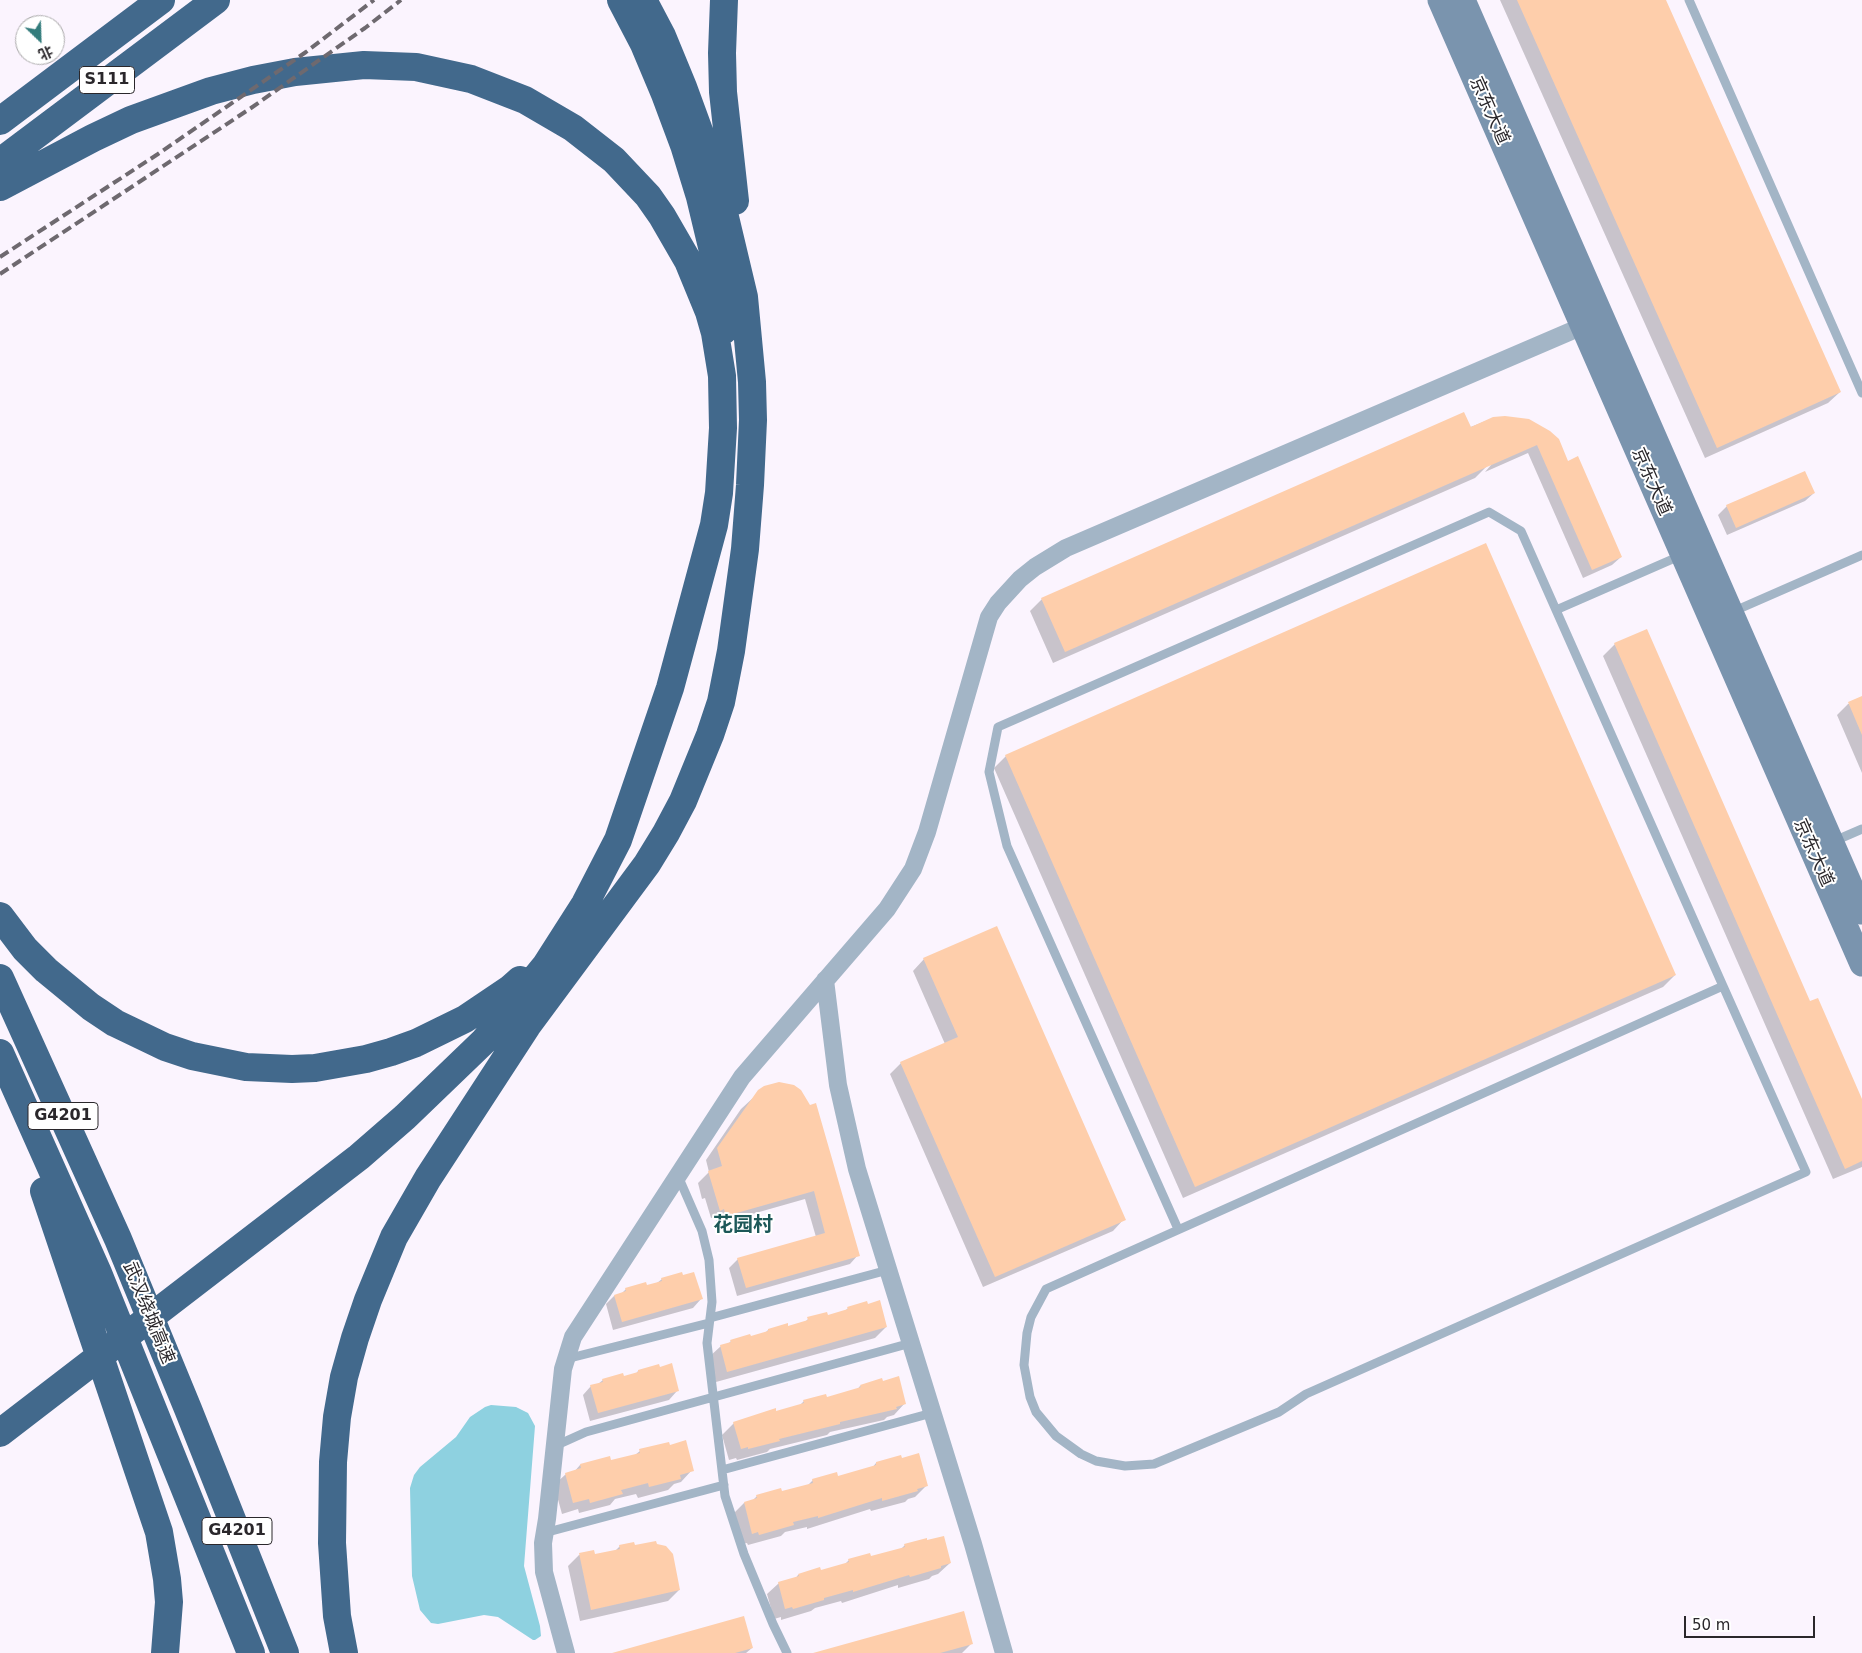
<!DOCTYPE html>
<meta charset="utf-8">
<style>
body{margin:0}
#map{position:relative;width:1862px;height:1653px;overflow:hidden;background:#fbf4fe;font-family:"DejaVu Sans","Noto Sans SC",sans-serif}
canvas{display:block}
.north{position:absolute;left:15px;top:15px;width:50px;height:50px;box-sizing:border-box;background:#fff;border:1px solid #aaa9aa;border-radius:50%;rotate:156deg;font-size:14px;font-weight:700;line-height:20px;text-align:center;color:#2a272b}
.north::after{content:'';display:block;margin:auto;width:18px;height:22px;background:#337c7c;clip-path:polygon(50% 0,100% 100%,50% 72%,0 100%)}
.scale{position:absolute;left:1684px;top:1616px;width:131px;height:22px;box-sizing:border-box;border:2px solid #2a272b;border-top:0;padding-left:6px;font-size:15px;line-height:18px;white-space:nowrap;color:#2a272b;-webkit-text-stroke:4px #fff;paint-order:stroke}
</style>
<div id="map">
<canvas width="1862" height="1653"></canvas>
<div class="north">北</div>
<div class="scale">50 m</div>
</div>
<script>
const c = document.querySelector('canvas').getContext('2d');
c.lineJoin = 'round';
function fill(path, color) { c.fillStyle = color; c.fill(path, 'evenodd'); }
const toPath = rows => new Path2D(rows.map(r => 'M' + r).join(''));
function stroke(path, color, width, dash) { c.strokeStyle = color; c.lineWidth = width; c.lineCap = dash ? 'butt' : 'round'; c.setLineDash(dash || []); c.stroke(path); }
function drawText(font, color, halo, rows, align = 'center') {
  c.font = font + ' "DejaVu Sans","Noto Sans SC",sans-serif'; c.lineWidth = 4; c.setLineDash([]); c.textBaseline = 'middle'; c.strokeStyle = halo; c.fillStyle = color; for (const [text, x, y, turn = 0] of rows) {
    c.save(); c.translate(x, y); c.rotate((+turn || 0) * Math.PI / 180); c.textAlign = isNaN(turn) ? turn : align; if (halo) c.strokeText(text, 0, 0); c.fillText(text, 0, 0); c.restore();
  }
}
fill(toPath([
 [491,1405,516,1407,528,1413,535,1426,524,1566,540,1626,541,1636,535,1640,533,1640,498,1617,484,1615,438,1624,431,1623,420,1610,412,1576,410,1488,414,1475,420,1467,456,1437,470,1417,485,1407]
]), '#8ed1e0');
fill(toPath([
 [1500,0,1665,0,1840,392,1828,403,1705,458],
 [1493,418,1568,462,1621,557,1612,565,1583,578,1528,453,1485,472,1491,465,1488,465,1475,478,1053,663,1030,611,1042,599],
 [1814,493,1805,501,1727,535,1718,515,1727,506],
 [1615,644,1862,1102,1862,1167,1833,1179,1603,656],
 [1862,698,1862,773,1837,715,1848,704],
 [1006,756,1675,975,1663,987,1183,1198,994,768],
 [924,959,1124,1219,1113,1231,983,1287,890,1074,901,1063,945,1044,913,971],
 [754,1097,858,1255,850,1264,737,1296,729,1268,738,1259,816,1237,805,1199,717,1224,715,1217,711,1218,705,1198,702,1199,698,1183,709,1172,706,1160,741,1109],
 [662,1279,701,1299,693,1308,613,1330,606,1304,614,1296,621,1294,626,1289,646,1287,657,1283],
 [848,1308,886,1327,875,1338,716,1382,709,1357,721,1346,728,1344,731,1341,764,1334,768,1330,787,1327,804,1323,808,1319,827,1316,844,1312],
 [638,1371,677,1391,669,1400,590,1421,583,1395,591,1386,598,1384,603,1380,623,1378,635,1375],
 [860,1386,905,1403,894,1415,887,1417,884,1420,830,1432,827,1435,770,1449,767,1452,737,1460,736,1458,729,1460,722,1435,734,1423,799,1406,804,1401,826,1398,857,1390],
 [640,1451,692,1470,681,1482,674,1484,668,1490,638,1498,636,1494,615,1499,610,1505,579,1513,578,1509,562,1514,554,1485,566,1474,574,1472,580,1465,609,1458,610,1462,635,1455],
 [876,1463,927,1485,915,1497,908,1499,905,1502,871,1511,870,1509,807,1529,807,1527,785,1532,781,1536,748,1545,747,1543,741,1544,733,1514,744,1503,752,1501,757,1496,781,1493,807,1486,813,1480,837,1477,872,1468],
 [905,1545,950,1563,938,1574,932,1576,929,1579,898,1588,898,1585,842,1603,841,1601,815,1608,811,1611,781,1620,781,1617,774,1619,767,1594,779,1583,795,1579,798,1575,819,1569,820,1572,844,1565,849,1560,870,1558,901,1549],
 [620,1546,656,1546,679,1590,668,1601,580,1621,568,1566,579,1555,593,1551,594,1556,615,1551],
 [971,1644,962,1653,816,1653],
 [752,1648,746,1653,615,1653]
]), '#0003');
fill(toPath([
 [1517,0,1666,0,1841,392,1717,448],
 [1464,412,1471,427,1493,417,1505,416,1529,419,1550,431,1559,439,1568,461,1578,456,1622,557,1592,570,1537,445,1065,652,1041,598],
 [1805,471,1815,493,1736,528,1726,505],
 [1486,543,1676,975,1195,1187,1005,755],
 [1647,629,1810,1001,1818,998,1862,1099,1862,1161,1845,1169,1614,643],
 [1862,696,1862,735,1848,702],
 [997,926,1126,1220,995,1277,900,1062,958,1037,923,958],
 [779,1082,794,1085,801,1090,810,1105,816,1103,860,1256,746,1288,737,1258,825,1233,814,1191,726,1216,724,1209,720,1211,708,1171,722,1166,717,1148,758,1090,764,1086],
 [682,1272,683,1275,694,1272,703,1299,622,1322,614,1295,626,1291,625,1288,646,1282,647,1285,662,1281,661,1278],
 [880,1300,887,1327,727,1372,720,1345,731,1342,730,1340,750,1334,751,1336,768,1331,768,1329,788,1323,788,1326,808,1320,807,1317,827,1312,828,1315,848,1309,847,1307,867,1301,868,1304],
 [672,1363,679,1391,598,1413,590,1385,603,1382,602,1379,623,1373,624,1376,638,1372,638,1370,659,1364,660,1367],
 [899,1376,906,1404,896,1407,897,1409,840,1422,840,1424,779,1439,780,1441,748,1449,748,1447,741,1449,733,1422,776,1408,776,1411,804,1403,803,1400,826,1394,827,1397,861,1387,860,1385,882,1378,883,1381],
 [686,1440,694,1471,680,1475,681,1479,649,1487,648,1483,621,1490,623,1494,590,1503,589,1499,573,1503,565,1473,581,1468,580,1464,610,1456,611,1460,640,1453,639,1449,669,1442,670,1445],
 [919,1453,928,1486,917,1489,918,1491,882,1501,882,1498,818,1518,818,1516,793,1522,794,1525,759,1535,758,1532,752,1534,744,1502,757,1498,756,1495,781,1488,782,1491,813,1483,812,1479,837,1472,838,1476,876,1465,876,1462,901,1455,902,1458],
 [944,1536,951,1563,941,1566,941,1568,910,1577,909,1575,853,1592,853,1590,824,1598,824,1600,793,1609,792,1607,785,1609,778,1582,799,1576,798,1574,820,1567,821,1570,849,1562,848,1559,870,1553,871,1556,905,1547,904,1544,927,1538,927,1540],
 [656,1541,657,1544,666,1546,673,1554,680,1590,591,1610,579,1553,594,1550,595,1554,620,1549,619,1545,634,1542,635,1545],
 [964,1611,973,1644,940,1653,813,1653],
 [744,1616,753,1648,735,1653,612,1653]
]), '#feceab');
stroke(toPath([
 [1689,0,1862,393],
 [1556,610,1682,555],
 [1732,612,1862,555],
 [1832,842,1862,829],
 [678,1176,702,1231,709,1260,712,1302,707,1343,725,1496,744,1554,773,1624,787,1653],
 [1178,1229,1007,846,989,772,998,727,1489,512,1521,531,1556,610,1723,986,1806,1172,1306,1394,1279,1412,1154,1464,1125,1466,1096,1461,1081,1454,1056,1436,1036,1412,1030,1397,1024,1365,1027,1333,1031,1317,1046,1289,1723,986],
 [710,1318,888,1270],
 [566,1359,709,1323],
 [555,1446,586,1432,911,1343],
 [722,1470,932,1413],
 [544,1533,724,1485]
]), '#a3b5c6', 9);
stroke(toPath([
 [825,980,838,1085,857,1169,973,1544,1004,1653],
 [566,1653,544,1572,543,1543,547,1519,563,1369,573,1337,742,1077,887,909,913,869,927,832,989,617,998,603,1020,579,1035,567,1066,548,1583,326]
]), '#a3b5c6', 18);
stroke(toPath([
 [1440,0,1862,964],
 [1463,0,1862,912]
]), '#7a94ae', 25);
stroke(toPath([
 [621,0,644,44,665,94,684,145,700,197,725,301,724,330],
 [724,0,722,53,723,92,735,201],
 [0,121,161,0],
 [0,162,216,0],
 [0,187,93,138,131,120,211,91,253,80,295,72,364,65,416,67,471,79,525,100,573,128,614,160,648,196,662,216,688,261,709,312,715,333,722,376,723,428,719,493,714,525,670,688,618,840,585,904,546,965,484,1041,405,1117,359,1157,0,1433],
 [0,916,25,949,46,970,91,1007,115,1023,165,1047,192,1056,246,1067,292,1069,315,1068,366,1059,391,1052,416,1043,465,1019,511,988,520,980],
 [0,978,118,1239,188,1409,285,1653],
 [0,1053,98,1273,251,1653],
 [44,1191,159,1532,167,1579,169,1602,165,1653],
 [344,1653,337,1616,332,1543,333,1462,337,1417,344,1377,355,1338,368,1300,394,1237,428,1178,527,1026,647,864,666,833,683,801,710,735,721,702,731,651,745,549,750,485,753,420,752,382,744,297,719,192,702,139,683,87,662,36,643,0]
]), '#42698c', 28);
stroke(toPath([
 [0,257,158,154,306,52,374,0],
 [0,274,251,108,365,28,401,0]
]), '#6e696f', 4, [10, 5]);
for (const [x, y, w] of [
 [107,80,55],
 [63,1116,70],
 [237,1531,70]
]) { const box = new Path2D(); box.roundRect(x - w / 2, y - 13.5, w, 27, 4); c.fillStyle = '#fff'; c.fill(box); stroke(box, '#2a272b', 1); }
drawText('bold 16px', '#2a272b', null, [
 ["S111",107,80],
 ["G4201",63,1116],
 ["G4201",237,1531]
]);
drawText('18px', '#2a272b', '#fff', [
 ["京东大道",1489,111,66],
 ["京东大道",1651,482,66],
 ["京东大道",1813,853,66],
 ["武汉绕城高速",148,1313,68]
]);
drawText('bold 20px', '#1c5858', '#fff', [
 ["花园村",743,1226]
]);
</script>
